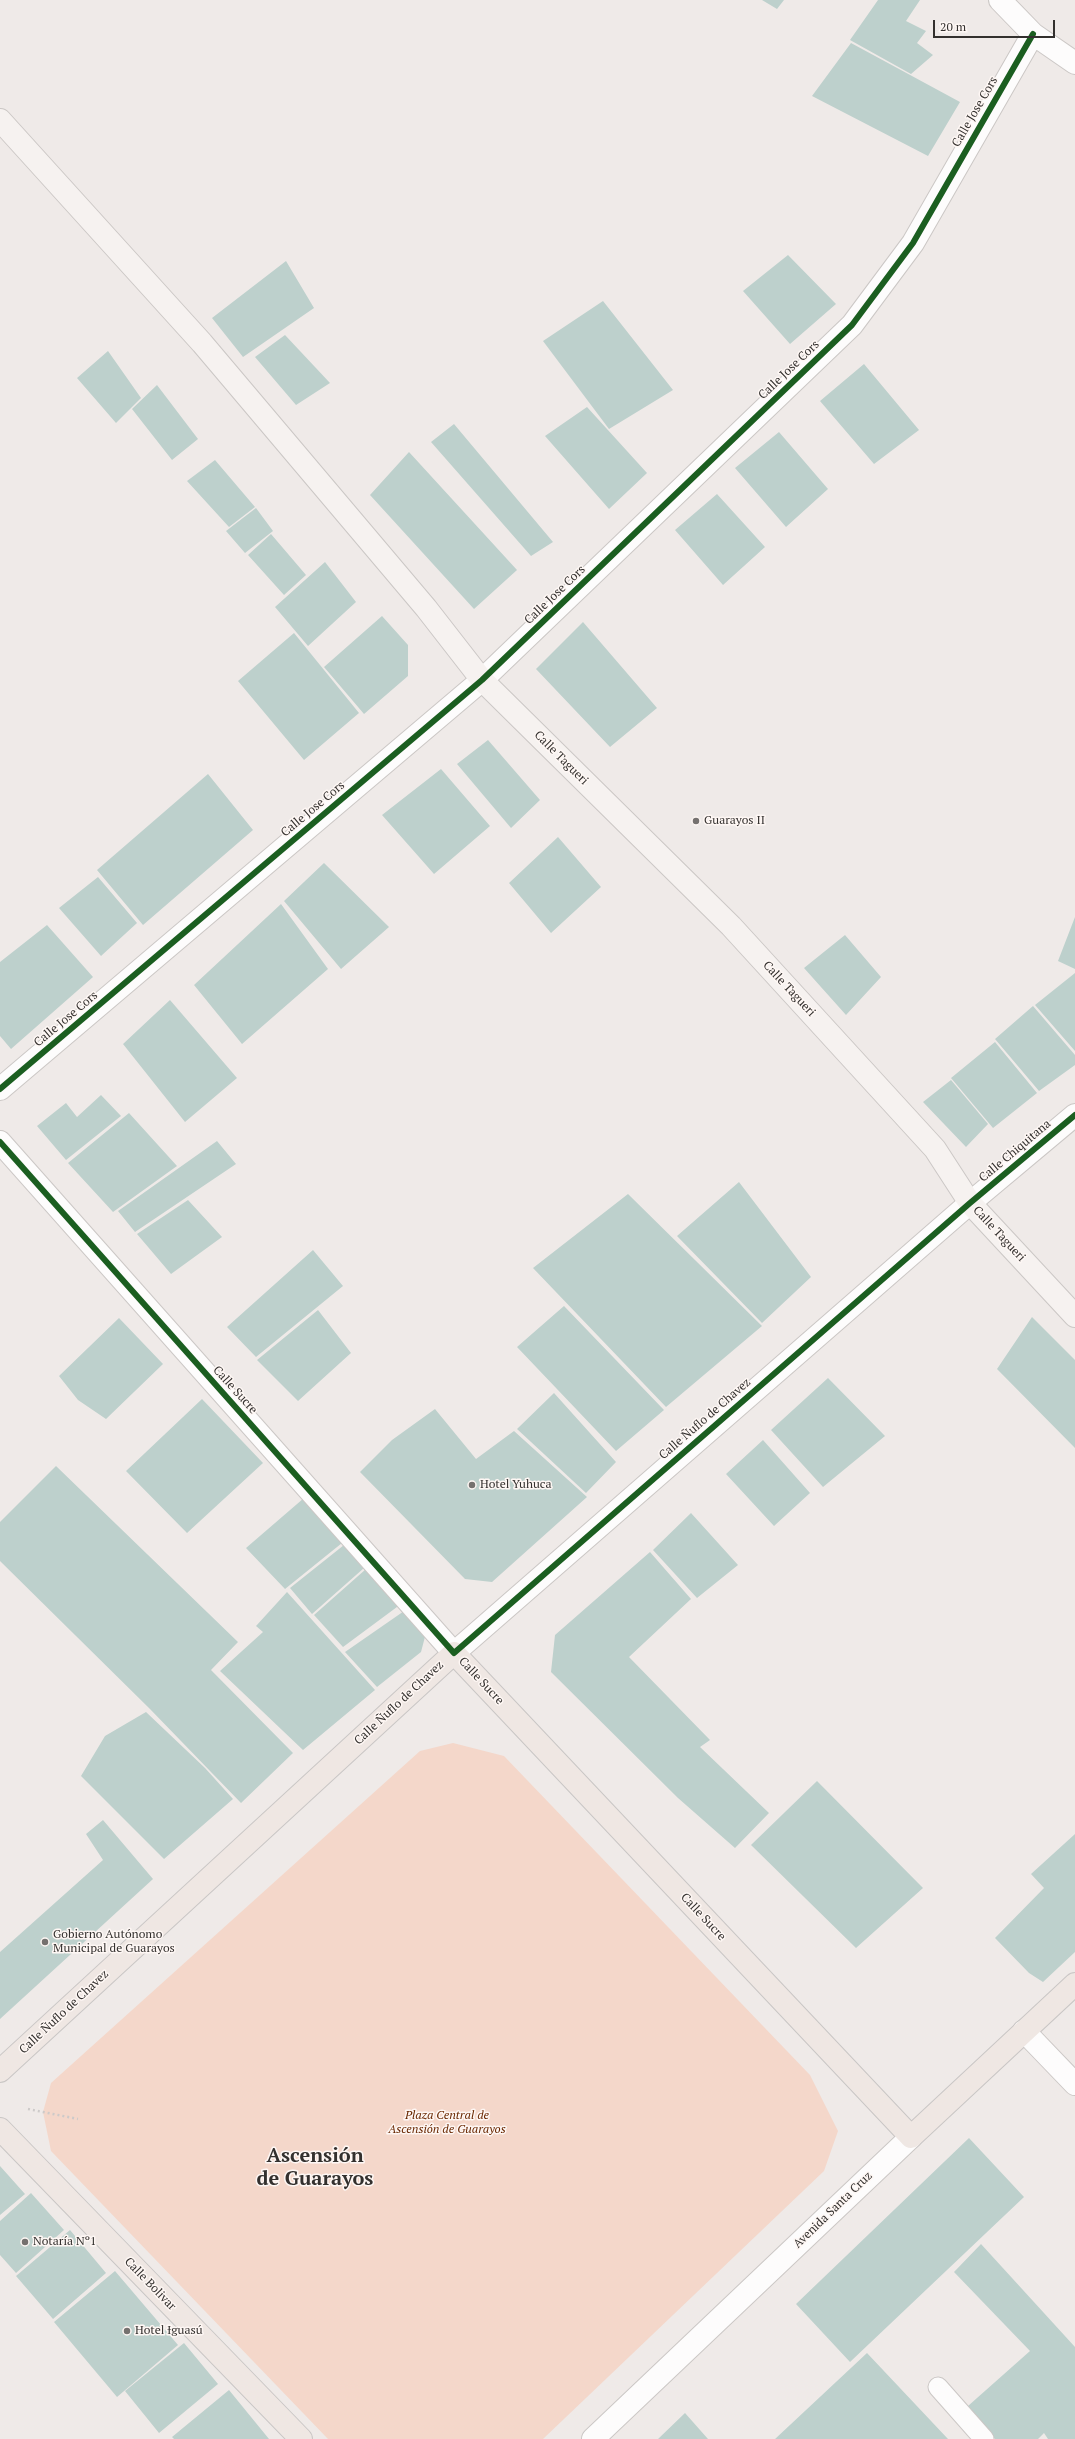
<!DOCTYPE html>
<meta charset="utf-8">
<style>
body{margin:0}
#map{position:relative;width:1075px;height:2439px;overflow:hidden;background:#efeae8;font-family:"PT Serif",serif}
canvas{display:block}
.scale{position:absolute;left:933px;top:20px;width:122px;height:18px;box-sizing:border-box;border:2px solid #33302e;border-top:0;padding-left:5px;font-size:12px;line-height:14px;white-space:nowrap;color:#33302e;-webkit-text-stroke:3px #fef7f4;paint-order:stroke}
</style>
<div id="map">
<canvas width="1075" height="2439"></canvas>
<div class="scale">20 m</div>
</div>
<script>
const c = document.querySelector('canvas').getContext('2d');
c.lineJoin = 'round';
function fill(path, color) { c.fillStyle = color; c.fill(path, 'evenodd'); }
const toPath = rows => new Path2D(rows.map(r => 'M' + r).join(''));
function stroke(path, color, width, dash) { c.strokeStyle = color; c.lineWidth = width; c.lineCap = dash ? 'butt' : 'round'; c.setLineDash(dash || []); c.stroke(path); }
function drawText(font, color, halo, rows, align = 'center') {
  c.font = font + ' "PT Serif",serif'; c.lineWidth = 3; c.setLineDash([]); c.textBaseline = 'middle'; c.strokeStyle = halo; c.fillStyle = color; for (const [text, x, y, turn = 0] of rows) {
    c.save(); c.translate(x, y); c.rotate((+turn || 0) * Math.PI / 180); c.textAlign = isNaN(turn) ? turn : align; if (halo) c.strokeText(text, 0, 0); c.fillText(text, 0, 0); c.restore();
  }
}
fill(toPath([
 [453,1743,504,1756,810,2075,838,2131,824,2171,543,2439,328,2439,51,2151,43,2112,51,2083,420,1751]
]), '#f4d7ca');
fill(toPath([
 [762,0,784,0,777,9],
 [878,0,920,0,906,21,926,31,917,43,933,55,911,74,850,40],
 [851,43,960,102,928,156,812,96],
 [788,255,836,304,790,344,743,291],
 [286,261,314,308,243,357,212,318],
 [603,301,673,390,609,429,543,341],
 [285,335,330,383,296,405,255,357],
 [108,351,141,398,116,423,77,378],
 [864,364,919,430,874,464,820,401],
 [157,385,198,439,172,460,132,409],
 [587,407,647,473,609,509,545,436],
 [454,424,553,542,531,556,431,442],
 [779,432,828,489,786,527,735,468],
 [409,452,517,570,474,609,370,495],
 [215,460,255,507,229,527,187,481],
 [717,494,765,547,723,585,675,530],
 [256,508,273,531,245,553,226,531],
 [271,534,306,575,284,595,248,555],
 [325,562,356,602,308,646,275,607],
 [382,616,408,645,408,676,364,714,324,667],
 [583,622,657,708,610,747,536,669],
 [294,633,359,713,304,760,238,681],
 [488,740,540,800,511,828,457,764],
 [441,769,490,826,434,874,382,815],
 [208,774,253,830,143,925,97,870],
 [558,837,601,887,551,933,509,883],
 [324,863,389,927,341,969,284,901],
 [98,877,137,923,101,956,59,908],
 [281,904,328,969,242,1044,194,985],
 [1075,917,1075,969,1058,961],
 [47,925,93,977,11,1049,0,1036,0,962],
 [845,935,881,977,846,1015,804,968],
 [1075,973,1075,1051,1035,1005],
 [170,1000,237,1078,185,1122,123,1044],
 [1033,1006,1075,1055,1075,1065,1039,1091,995,1039],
 [995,1042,1037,1093,993,1128,951,1078],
 [951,1080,988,1124,966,1147,923,1102],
 [101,1095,121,1116,66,1160,37,1126,66,1103,77,1117],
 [129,1113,177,1166,113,1212,68,1163],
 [217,1141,236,1164,135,1232,118,1211],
 [739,1182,811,1277,762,1323,677,1236],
 [628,1194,762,1326,666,1407,533,1268],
 [188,1200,222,1237,171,1274,137,1234],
 [313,1250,343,1286,256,1357,227,1327],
 [564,1306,664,1410,616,1451,517,1347],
 [318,1310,351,1353,298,1401,257,1360],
 [1032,1317,1075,1360,1075,1448,997,1369],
 [119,1318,163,1364,106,1419,78,1400,59,1376],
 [828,1378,885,1436,823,1487,771,1430],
 [554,1393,616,1462,586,1493,517,1429],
 [202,1399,263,1463,187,1533,126,1471],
 [435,1409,476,1459,514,1431,587,1497,492,1582,465,1579,360,1472,392,1440],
 [763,1440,810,1493,774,1526,726,1474],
 [56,1466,238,1642,211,1670,293,1753,241,1803,150,1709,0,1561,0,1522],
 [304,1498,342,1543,285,1589,246,1548],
 [691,1513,738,1565,697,1598,653,1550],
 [344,1545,364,1568,312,1614,290,1588],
 [650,1552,691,1599,629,1657,710,1740,700,1747,769,1813,735,1848,678,1798,551,1672,555,1635],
 [366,1569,401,1604,343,1647,314,1615],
 [287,1592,375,1690,303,1750,220,1671,263,1632,256,1626],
 [407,1609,426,1633,421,1652,377,1687,345,1652],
 [146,1712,205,1768,233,1799,164,1859,81,1776,105,1736],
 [817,1781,923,1888,856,1948,751,1845],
 [103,1820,153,1879,0,2019,0,1952,103,1860,86,1834],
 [1075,1834,1075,1952,1043,1982,1029,1973,995,1938,1044,1888,1031,1874],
 [969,2138,1024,2197,850,2362,796,2304],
 [0,2166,25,2194,0,2215],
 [31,2193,64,2230,16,2273,0,2255,0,2221],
 [70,2230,106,2273,53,2319,16,2276],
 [981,2244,1075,2347,1075,2439,1048,2439,1044,2433,1038,2439,995,2439,968,2406,1030,2351,954,2272],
 [115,2271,178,2345,117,2397,54,2322],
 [184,2343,218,2384,159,2433,125,2391],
 [867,2353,948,2439,775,2439],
 [229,2390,269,2439,174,2439,172,2437],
 [685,2413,708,2439,658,2439]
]), '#bdd0cc');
const service = toPath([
 [938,2387,984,2439]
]);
const minor = toPath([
 [1000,0,1033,34,1075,63],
 [482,680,852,325,913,243,1033,34],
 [0,1142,454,1653,970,1203,1075,1115],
 [1024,2031,1075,2084],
 [593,2439,911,2137]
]);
const tertiary = toPath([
 [0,1089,482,680]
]);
const secondary = toPath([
 [0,120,202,343,426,608,482,680,731,926,935,1149,970,1203,1075,1316]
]);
const primary = toPath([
 [0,2071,454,1653,911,2137,1075,1984],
 [0,2129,301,2439]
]);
stroke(service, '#cbc7c5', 21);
stroke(minor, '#cbc7c5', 24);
stroke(tertiary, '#cbc7c5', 24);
stroke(secondary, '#cbc7c5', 24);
stroke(primary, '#c9c6c5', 24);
stroke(toPath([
 [28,2109,78,2119]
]), '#cdcac9', 2.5, [2, 3]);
stroke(service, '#fdfcfc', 19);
stroke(minor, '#fdfcfc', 22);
stroke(tertiary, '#fdfcfc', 22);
stroke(secondary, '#f6f2f0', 22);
stroke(primary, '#efe7e3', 22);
stroke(toPath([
 [0,1089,482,680,852,325,913,243,1033,34],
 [0,1142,454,1653,970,1203,1075,1115]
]), '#1b5e20', 6);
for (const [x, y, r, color] of [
 [696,821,4,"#75716f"],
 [472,1485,4,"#75716f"],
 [45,1942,4,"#75716f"],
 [25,2242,4,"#75716f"],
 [127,2331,4,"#75716f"]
]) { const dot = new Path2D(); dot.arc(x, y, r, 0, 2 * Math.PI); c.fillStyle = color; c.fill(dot); stroke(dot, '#fef7f4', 1.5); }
drawText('12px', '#33302e', '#fef7f4', [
 ["Calle Jose Cors",975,112,-60],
 ["Calle Jose Cors",789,370,-44],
 ["Calle Jose Cors",555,595,-44],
 ["Calle Tagueri",561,758,45],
 ["Calle Jose Cors",313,809,-40],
 ["Calle Tagueri",789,989,47],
 ["Calle Jose Cors",66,1019,-40],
 ["Calle Chiquitana",1015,1151,-40],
 ["Calle Tagueri",999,1234,47],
 ["Calle Sucre",235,1390,48],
 ["Calle Ñuflo de Chavez",705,1419,-41],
 ["Calle Sucre",481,1681,47],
 ["Calle Ñuflo de Chavez",399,1703,-43],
 ["Calle Sucre",703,1917,47],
 ["Calle Ñuflo de Chavez",64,2012,-43],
 ["Avenida Santa Cruz",833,2210,-44],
 ["Calle Bolivar",150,2284,46]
]);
drawText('12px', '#33302e', '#fef7f4', [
 ["Guarayos II",704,821],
 ["Hotel Yuhuca",480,1485],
 ["Gobierno Autónomo",53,1935],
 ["Municipal de Guarayos",53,1949],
 ["Notaría Nº1",33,2242],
 ["Hotel Ɨguasú",135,2331]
], 'left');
drawText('italic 12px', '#692700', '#fef7f4', [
 ["Plaza Central de",447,2116],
 ["Ascensión de Guarayos",447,2130]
]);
drawText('bold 20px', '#33302e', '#fef7f4', [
 ["Ascensión",315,2156],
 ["de Guarayos",315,2179]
]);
</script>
